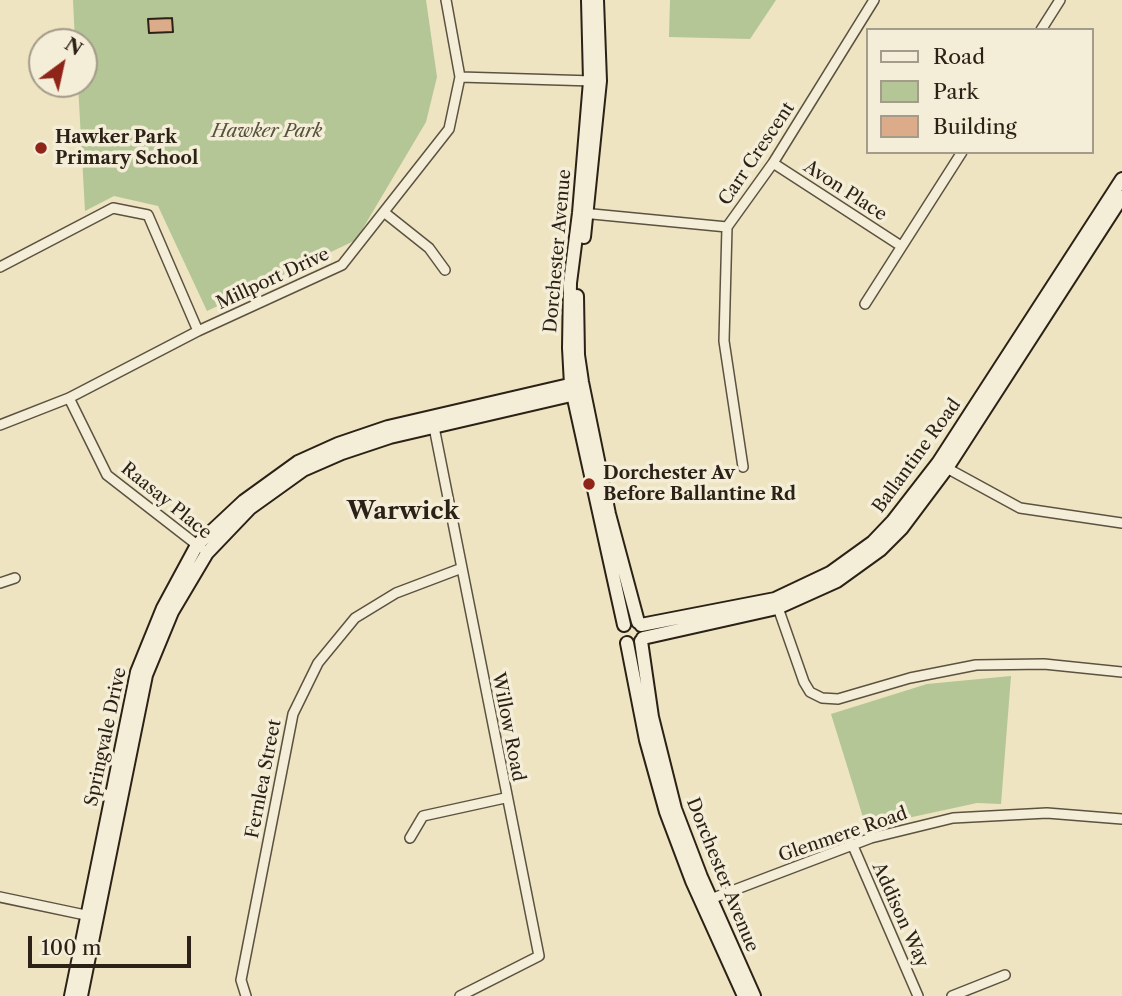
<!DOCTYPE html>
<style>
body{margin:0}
#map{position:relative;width:1122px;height:996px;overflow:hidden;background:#eee4c1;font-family:"Libre Caslon Text",serif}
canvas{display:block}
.legend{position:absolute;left:866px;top:28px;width:228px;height:126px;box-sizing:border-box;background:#f4edd7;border:2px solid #a49b8a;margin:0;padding:9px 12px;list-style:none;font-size:21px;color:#2b2116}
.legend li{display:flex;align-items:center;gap:14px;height:35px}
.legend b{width:35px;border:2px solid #a49b8a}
.north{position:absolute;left:28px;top:28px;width:70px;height:70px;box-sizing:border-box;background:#f4edd7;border:2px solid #a49b8a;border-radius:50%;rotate:33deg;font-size:19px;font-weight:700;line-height:28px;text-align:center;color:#2b2116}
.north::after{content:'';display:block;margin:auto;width:24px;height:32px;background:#8f2418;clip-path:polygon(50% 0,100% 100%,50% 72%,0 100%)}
.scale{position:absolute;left:28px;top:936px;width:163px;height:32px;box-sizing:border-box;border:4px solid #2b2116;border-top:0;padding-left:9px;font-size:21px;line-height:24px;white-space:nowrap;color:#2b2116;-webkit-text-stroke:5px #f4edd7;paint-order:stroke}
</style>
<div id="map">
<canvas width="1122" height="996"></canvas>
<ul class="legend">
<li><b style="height:9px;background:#f4edd7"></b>Road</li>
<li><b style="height:19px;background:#b4c596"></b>Park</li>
<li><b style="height:19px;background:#dcab89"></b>Building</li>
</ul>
<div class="north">N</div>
<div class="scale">100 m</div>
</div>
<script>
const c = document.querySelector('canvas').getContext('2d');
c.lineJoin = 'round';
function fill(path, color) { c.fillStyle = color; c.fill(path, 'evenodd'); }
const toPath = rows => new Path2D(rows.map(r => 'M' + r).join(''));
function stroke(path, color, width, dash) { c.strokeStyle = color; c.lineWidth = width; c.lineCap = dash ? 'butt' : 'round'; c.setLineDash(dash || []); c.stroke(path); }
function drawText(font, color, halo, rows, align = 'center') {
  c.font = font + ' "Libre Caslon Text",serif'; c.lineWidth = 7; c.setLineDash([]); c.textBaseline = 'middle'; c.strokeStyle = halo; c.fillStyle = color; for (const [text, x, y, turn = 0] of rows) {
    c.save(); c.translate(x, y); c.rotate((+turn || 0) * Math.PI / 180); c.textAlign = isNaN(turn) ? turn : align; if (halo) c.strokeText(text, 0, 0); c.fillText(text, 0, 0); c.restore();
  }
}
fill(toPath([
 [73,0,426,0,437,77,426,122,356,240,207,311,158,206,114,196,85,211,78,84,84,84,84,42,75,42],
 [670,0,776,0,750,39,669,37],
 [1011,676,1001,804,977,803,866,827,831,714,927,684]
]), '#b4c596');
const building = toPath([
 [172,18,173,32,149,33,148,19,172,18]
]);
fill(building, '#dcab89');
stroke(building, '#2b2116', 2);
const street = toPath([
 [446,0,460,77],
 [1041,30,1060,0],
 [773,163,901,246],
 [385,213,429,248,445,270],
 [582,213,727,227],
 [0,267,113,208,148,215,198,331],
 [865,304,962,152],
 [69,398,107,475,201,548],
 [433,422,539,956,460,996],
 [0,425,69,398,198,331,342,265,449,129,460,77,593,81],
 [943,466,1020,508,1122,523],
 [743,467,724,341,727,227,773,163,874,0],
 [0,583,15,578],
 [776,602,804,682,810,692,822,698,838,699,910,678,976,665,1044,664,1122,672],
 [410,838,423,816,505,798],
 [853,846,918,996],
 [0,897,90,916],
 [708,900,871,838,953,818,1047,813,1122,819],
 [246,996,241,980,293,714,318,663,355,618,396,593,462,568],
 [952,996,1005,975]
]);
const secondary = toPath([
 [588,0,590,81,579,213,570,283,569,348,571,385,624,625],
 [584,237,600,81,597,0],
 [577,296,578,355,582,382,609,514,638,622],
 [641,625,775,599,830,573,873,542,893,521,938,463,1122,179],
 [643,638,777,608,837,581,880,550,902,528,947,468,1122,197],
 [641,641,652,717,675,809,701,877,754,996],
 [627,643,646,740,666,812,692,881,744,996],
 [71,996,137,672,163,608,197,545,244,501,298,462,338,444,388,427,582,382],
 [81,996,146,675,172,612,207,553,250,508,303,470,342,453,390,437,584,392]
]);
stroke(street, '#5c5241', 12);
stroke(secondary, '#2b2116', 16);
stroke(street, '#f4edd7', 9);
stroke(secondary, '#f4edd7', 12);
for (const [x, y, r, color] of [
 [41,148,7,"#8f2418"],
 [589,484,7,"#8f2418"]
]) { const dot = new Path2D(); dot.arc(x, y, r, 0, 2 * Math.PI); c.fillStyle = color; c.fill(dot); stroke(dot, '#f4edd7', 2.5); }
drawText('italic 18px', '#54523c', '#f4edd7', [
 ["Hawker Park",267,132]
]);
drawText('bold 18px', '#2b2116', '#f4edd7', [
 ["Hawker Park",55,138],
 ["Primary School",55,159],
 ["Dorchester Av",603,474],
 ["Before Ballantine Rd",603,495]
], 'left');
drawText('18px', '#2b2116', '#f4edd7', [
 ["Carr Crescent",757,154,-56],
 ["Avon Place",845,191,33],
 ["Dorchester Avenue",558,251,-85],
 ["Millport Drive",273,279,-25],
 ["Ballantine Road",917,456,-54],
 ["Raasay Place",166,501,39],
 ["Willow Road",508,727,79],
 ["Springvale Drive",106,737,-78],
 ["Fernlea Street",264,779,-79],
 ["Glenmere Road",843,835,-19],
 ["Dorchester Avenue",722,875,68],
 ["Addison Way",900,915,66]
]);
drawText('bold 24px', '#2b2116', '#f4edd7', [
 ["Warwick",403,512]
]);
</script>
